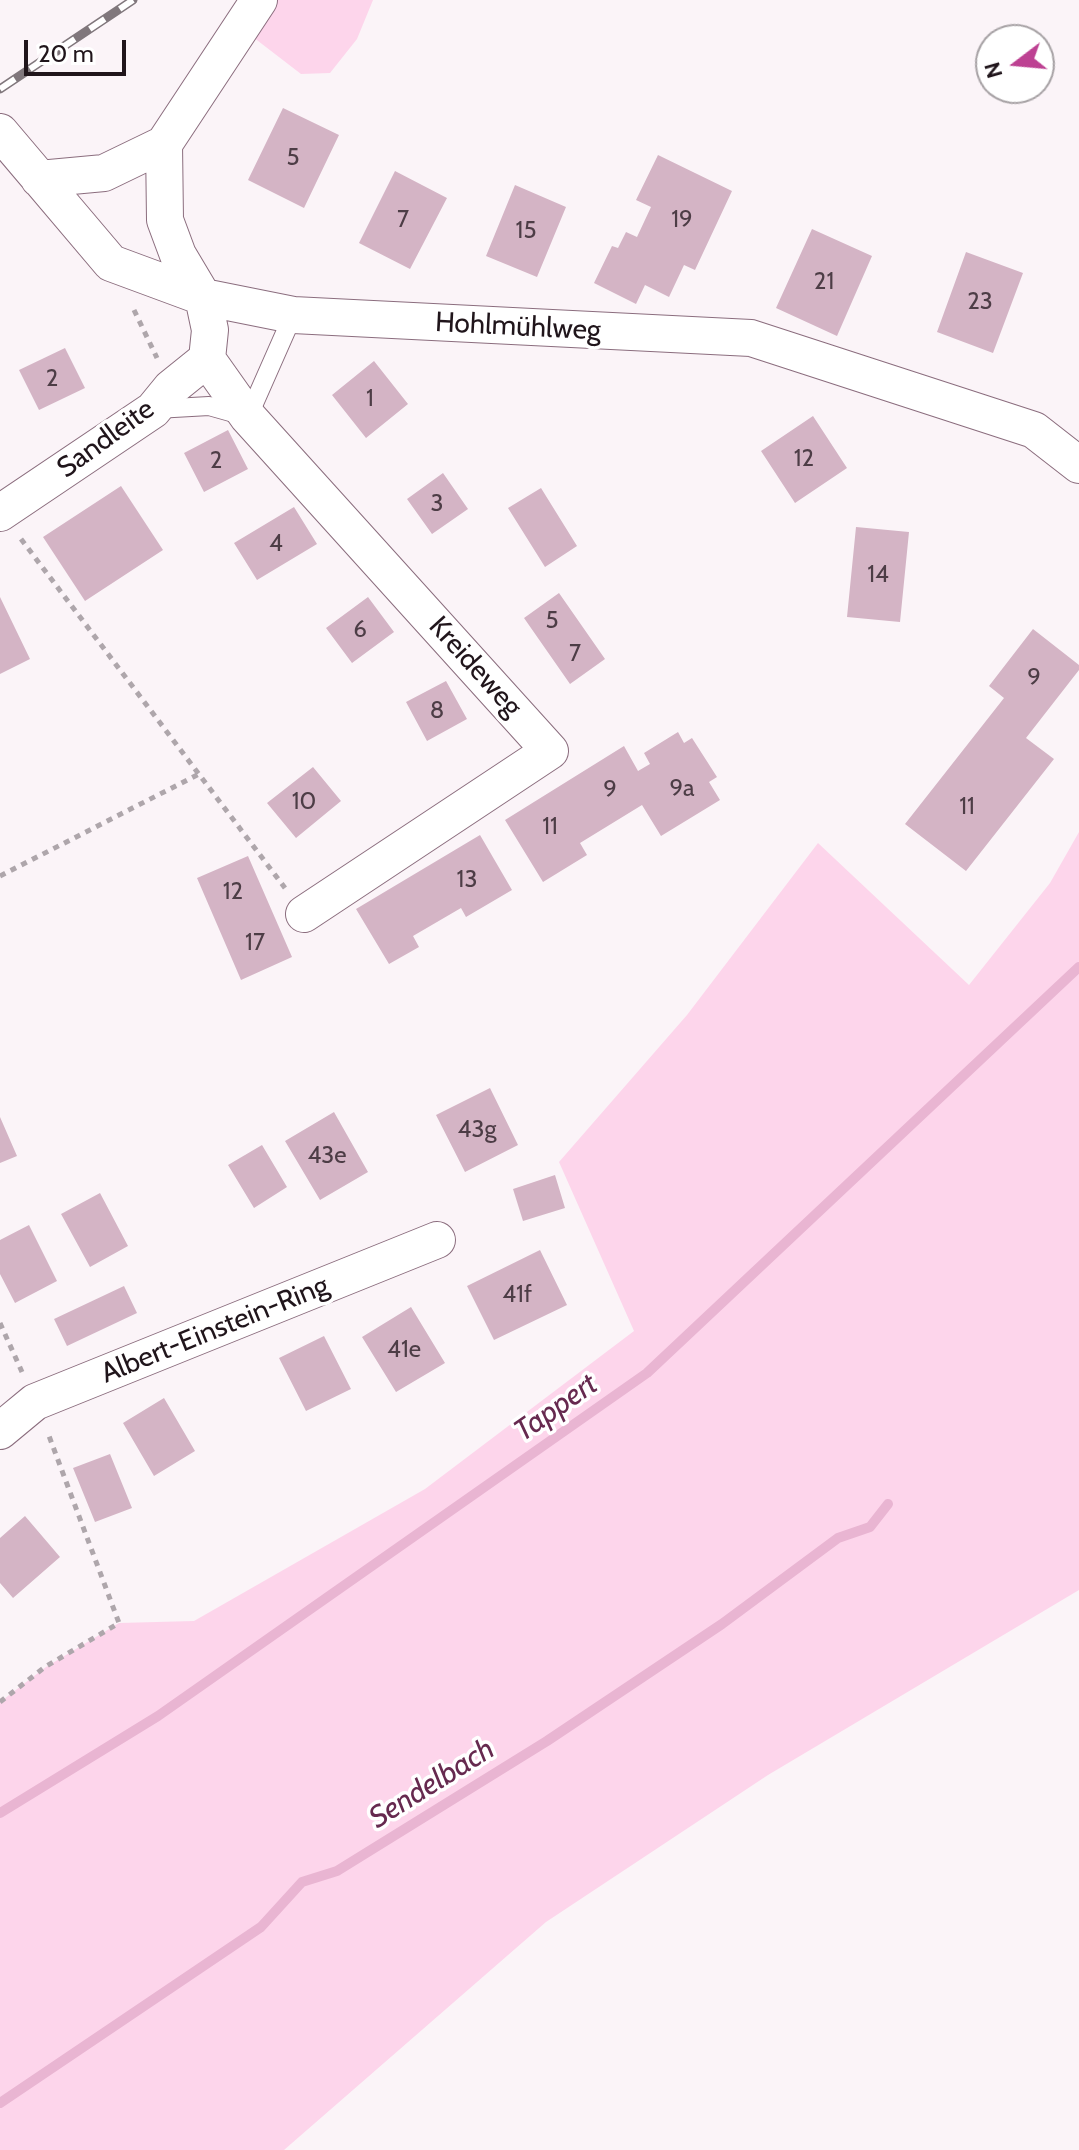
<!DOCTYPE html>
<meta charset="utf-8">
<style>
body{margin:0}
#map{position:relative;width:1079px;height:2150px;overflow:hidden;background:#fbf4f8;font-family:Cabin,sans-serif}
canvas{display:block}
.north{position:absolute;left:975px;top:24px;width:80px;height:80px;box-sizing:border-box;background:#fff;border:2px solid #a6a1a4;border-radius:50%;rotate:254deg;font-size:22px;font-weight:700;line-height:32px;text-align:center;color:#20151b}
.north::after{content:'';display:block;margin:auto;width:28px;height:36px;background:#bd4192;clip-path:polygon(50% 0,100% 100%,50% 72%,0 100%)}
.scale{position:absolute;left:24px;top:40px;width:102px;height:36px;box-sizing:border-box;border:4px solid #20151b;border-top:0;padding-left:10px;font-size:24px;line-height:28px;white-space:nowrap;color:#20151b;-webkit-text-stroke:6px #fff;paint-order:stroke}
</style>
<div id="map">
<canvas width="1079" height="2150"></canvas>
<div class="north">N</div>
<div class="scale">20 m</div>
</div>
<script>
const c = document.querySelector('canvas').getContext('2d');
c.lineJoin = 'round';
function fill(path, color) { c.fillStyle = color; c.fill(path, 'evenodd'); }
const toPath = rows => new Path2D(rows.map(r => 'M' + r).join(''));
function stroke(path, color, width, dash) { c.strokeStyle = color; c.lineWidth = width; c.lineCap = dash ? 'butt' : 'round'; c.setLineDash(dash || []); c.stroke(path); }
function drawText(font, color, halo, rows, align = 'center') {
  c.font = font + ' Cabin,sans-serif'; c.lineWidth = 7; c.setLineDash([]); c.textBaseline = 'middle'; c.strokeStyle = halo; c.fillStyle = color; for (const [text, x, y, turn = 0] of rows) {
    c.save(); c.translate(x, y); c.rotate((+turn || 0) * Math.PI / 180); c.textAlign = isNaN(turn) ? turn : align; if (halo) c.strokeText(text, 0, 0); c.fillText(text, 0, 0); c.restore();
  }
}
fill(toPath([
 [267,0,373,0,357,39,330,73,301,74,249,34],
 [1079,832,1079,1590,768,1775,546,1922,284,2150,0,2150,0,1702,46,1667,119,1623,194,1621,425,1489,634,1331,559,1162,687,1015,818,843,969,985,1050,883]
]), '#fdd5eb');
stroke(toPath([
 [0,1813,158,1716,647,1373,1079,967],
 [0,2103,261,1927,302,1882,337,1871,547,1741,722,1624,838,1538,870,1527,888,1504]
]), '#e9b5d2', 10);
fill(toPath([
 [283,108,339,135,304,208,248,180],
 [658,155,732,191,695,270,684,265,669,297,645,285,636,304,594,283,612,246,618,248,626,232,637,237,651,207,636,200],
 [395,171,447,198,410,269,359,243],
 [515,185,566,207,537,277,486,256],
 [812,229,872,256,837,336,776,308],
 [966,252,1023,273,993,353,937,332],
 [65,348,85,388,39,410,19,370],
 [374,361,408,404,366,438,332,395],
 [813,416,847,468,795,503,761,451],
 [228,430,248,469,204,492,184,453],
 [443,473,468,509,432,534,407,499],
 [121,486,163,550,85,601,43,537],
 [541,488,577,546,545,567,508,508],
 [294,507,317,544,257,580,234,543],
 [856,527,909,532,900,622,847,617],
 [559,593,605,659,570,684,524,618],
 [0,597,30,659,0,674],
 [368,597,394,632,352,663,326,628],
 [1033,629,1079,665,1079,670,1026,738,1054,759,966,871,905,824,1004,698,989,686],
 [446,681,467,719,427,741,406,702],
 [678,732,684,743,692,738,717,777,709,782,720,800,661,836,642,805,580,843,587,855,543,882,505,820,624,746,638,771,650,764,644,753],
 [313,767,341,801,296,838,267,803],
 [480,835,512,890,466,917,461,908,413,936,419,947,389,964,356,909],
 [248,856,292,957,241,980,197,878],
 [490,1088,518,1145,465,1172,436,1115],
 [334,1112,368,1172,320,1200,285,1141],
 [0,1117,17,1156,0,1163],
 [262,1145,287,1187,254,1208,228,1165],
 [555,1175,565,1208,523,1221,513,1189],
 [100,1193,128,1246,90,1267,61,1214],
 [29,1225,57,1281,15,1303,0,1274,0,1240],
 [540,1250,567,1305,494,1340,467,1286],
 [124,1286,137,1313,67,1346,54,1319],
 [411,1307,445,1363,396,1392,362,1337],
 [324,1336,351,1389,306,1411,279,1358],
 [164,1398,195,1451,154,1476,123,1423],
 [110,1454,132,1508,95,1522,73,1468],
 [25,1516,60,1557,13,1598,0,1583,0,1538]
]), '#d4b4c5');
const lane = toPath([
 [156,409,209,406,248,417,293,315]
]);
const street = toPath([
 [0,132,111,263,203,297,293,315,751,338,1034,430,1079,465],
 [164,144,165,220,178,255,203,297,210,330,207,359],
 [39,179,104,173,164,144,259,0],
 [207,359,248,417,550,751,304,914],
 [0,513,153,410,171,388,207,359],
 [0,1431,35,1402,437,1240]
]);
stroke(lane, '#8b6d7e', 20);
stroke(street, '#8b6d7e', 38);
stroke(toPath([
 [134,310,157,358],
 [21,539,285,888],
 [0,876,199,774],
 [0,1323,22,1372],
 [0,1702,45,1667,119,1623,49,1436]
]), '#aea6ab', 5, [6, 6]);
stroke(lane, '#fff', 18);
stroke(street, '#fff', 36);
const rail = toPath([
 [0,89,133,0]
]);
stroke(rail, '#80777c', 9);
stroke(rail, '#fff', 6, [18]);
drawText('24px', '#4d3d46', null, [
 ["5",293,158],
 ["7",403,220],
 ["19",682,220],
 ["15",526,231],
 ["21",824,282],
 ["23",980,302],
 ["2",52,379],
 ["1",370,399],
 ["12",804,459],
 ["2",216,461],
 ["3",437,504],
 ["4",276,544],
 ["14",878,575],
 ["5",552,621],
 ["6",360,630],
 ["7",575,654],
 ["9",1034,678],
 ["8",437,711],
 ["9a",682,789],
 ["9",610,790],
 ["10",304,802],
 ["11",967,807],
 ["11",550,827],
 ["13",467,880],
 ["12",233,892],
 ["17",255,943],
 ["43g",477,1130],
 ["43e",327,1156],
 ["41f",517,1295],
 ["41e",404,1350]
]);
drawText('28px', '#20151b', '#fff', [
 ["Hohlmühlweg",518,327,3],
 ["Sandleite",106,439,-36],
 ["Kreideweg",475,667,48],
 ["Albert-Einstein-Ring",215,1330,-22]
]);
drawText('italic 30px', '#66294f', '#fff', [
 ["Tappert",556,1408,-35],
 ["Sendelbach",432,1784,-32]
]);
</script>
